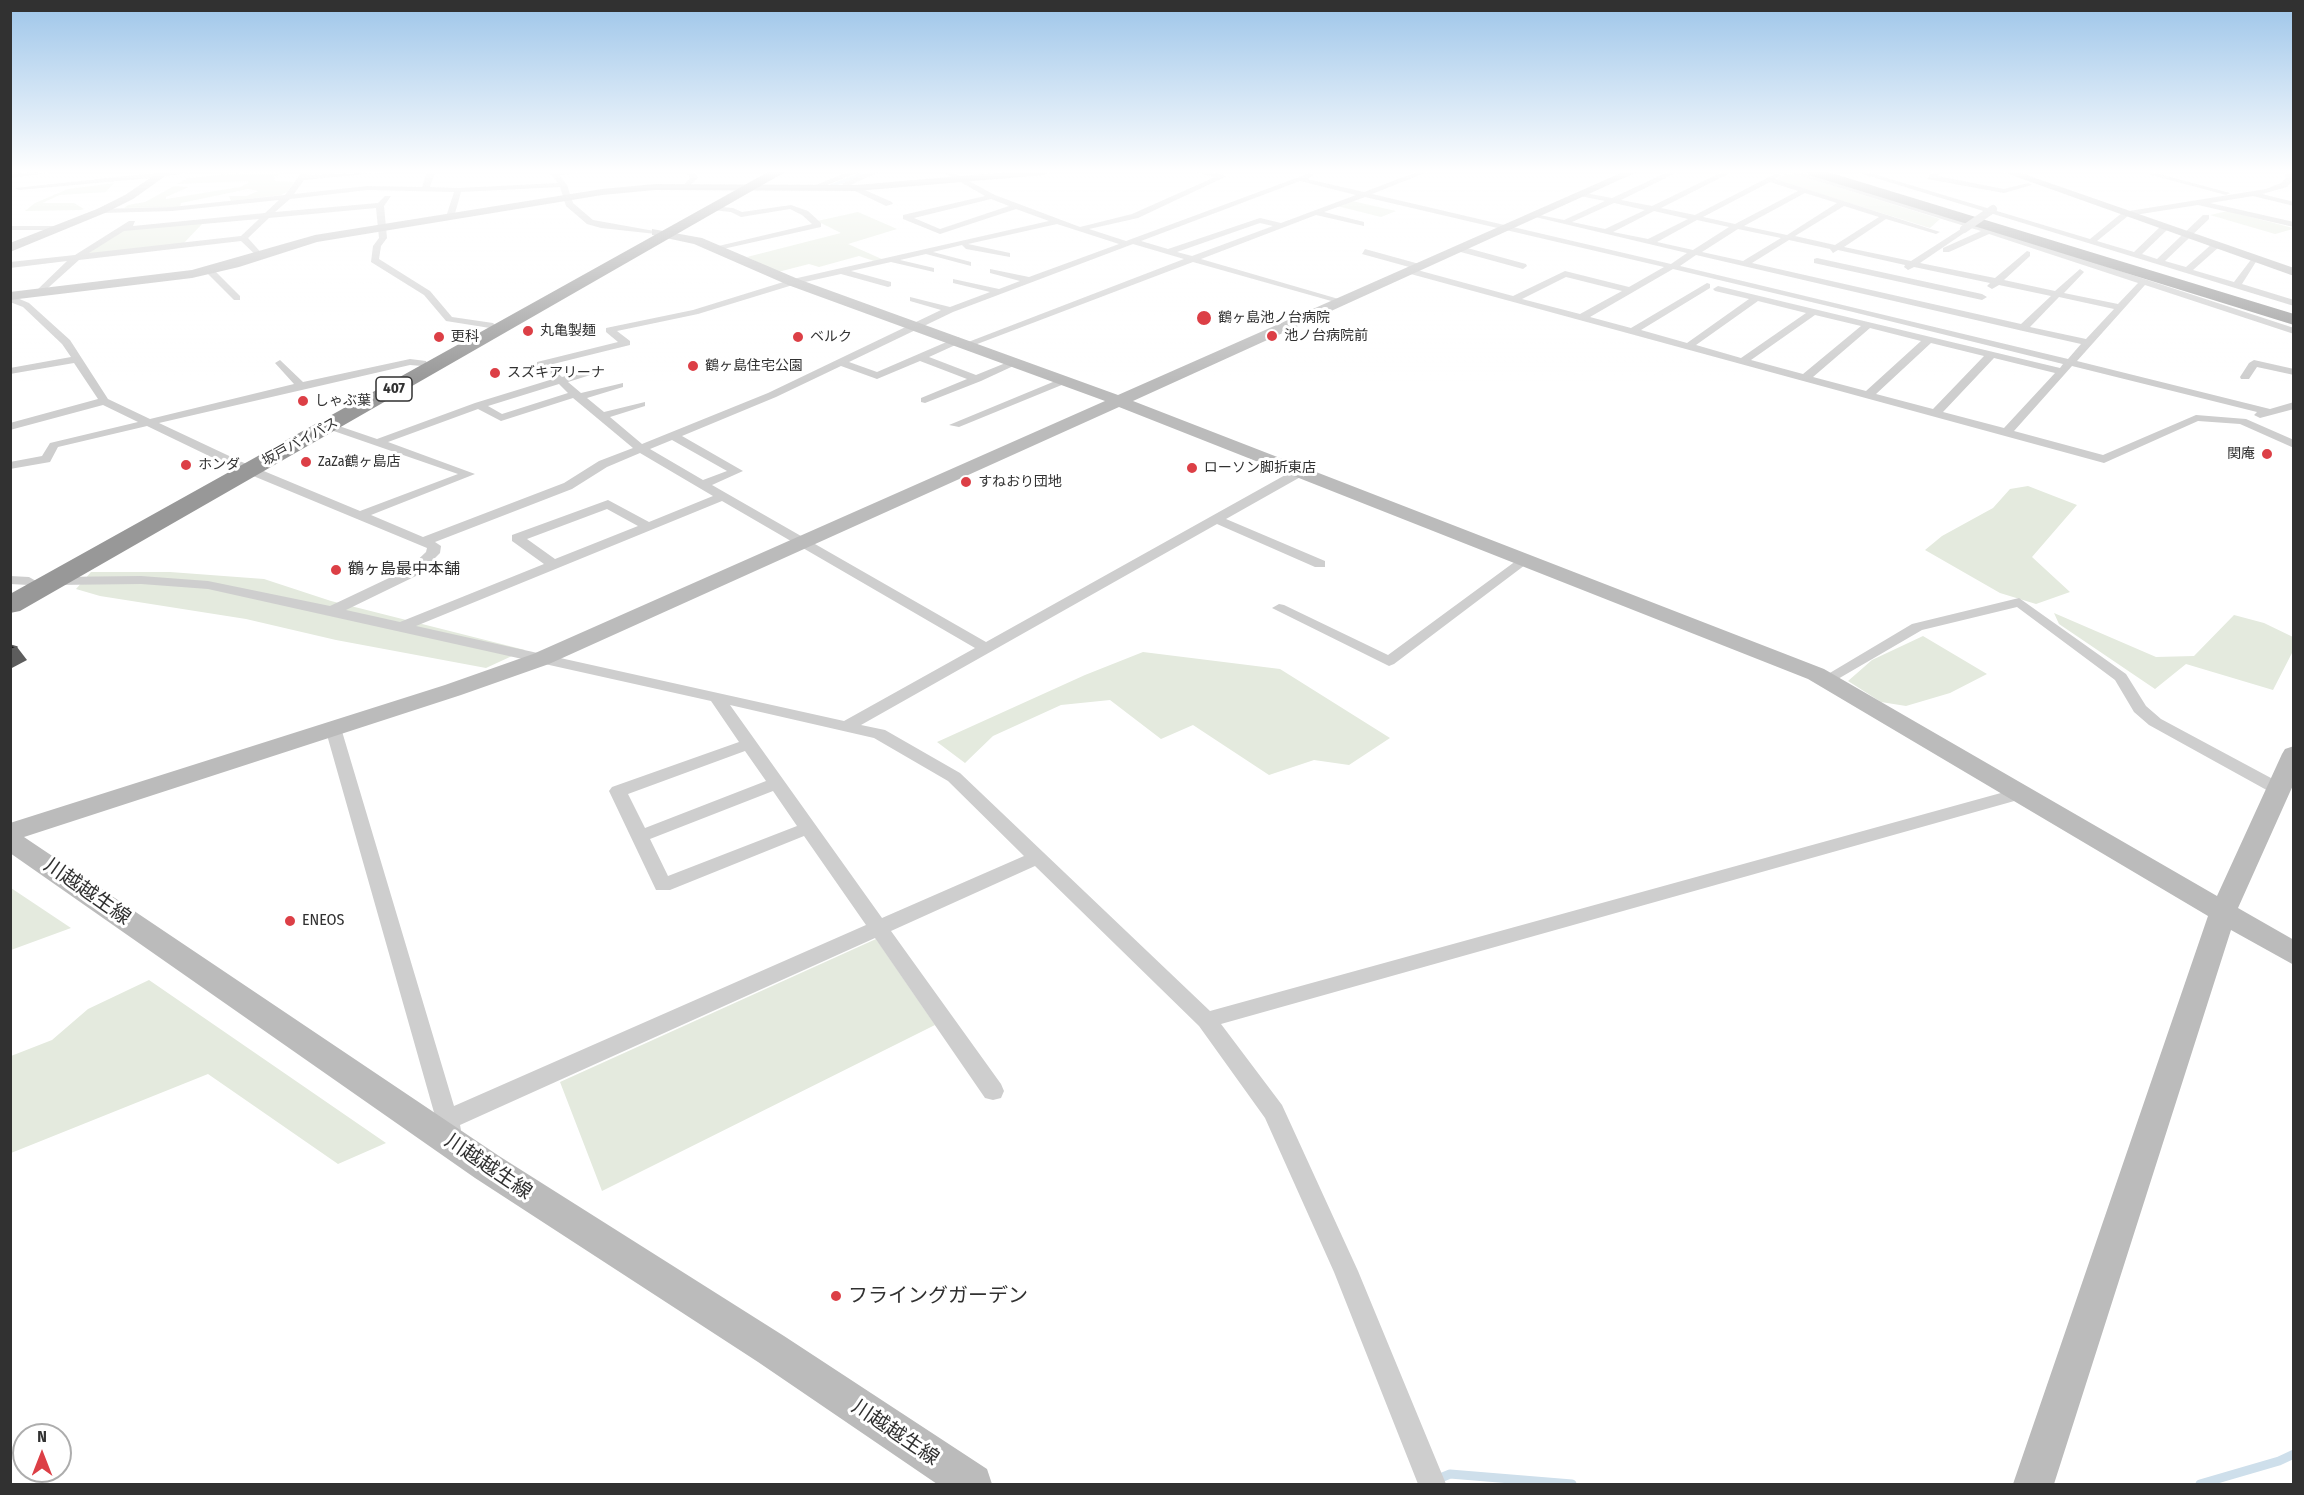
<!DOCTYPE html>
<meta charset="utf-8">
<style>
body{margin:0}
#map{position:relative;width:2304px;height:1495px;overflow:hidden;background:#fff;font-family:"Fira Sans Condensed",sans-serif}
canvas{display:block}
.frame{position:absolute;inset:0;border:12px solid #313131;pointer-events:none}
.north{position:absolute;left:12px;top:1423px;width:60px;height:60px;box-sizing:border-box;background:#fff;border:2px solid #adadad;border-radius:50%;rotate:0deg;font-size:16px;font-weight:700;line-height:24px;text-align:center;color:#313131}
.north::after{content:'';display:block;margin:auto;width:21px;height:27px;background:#dc3f46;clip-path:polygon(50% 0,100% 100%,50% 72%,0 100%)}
</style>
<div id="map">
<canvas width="2304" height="1495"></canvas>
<div class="frame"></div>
<div class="north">N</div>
</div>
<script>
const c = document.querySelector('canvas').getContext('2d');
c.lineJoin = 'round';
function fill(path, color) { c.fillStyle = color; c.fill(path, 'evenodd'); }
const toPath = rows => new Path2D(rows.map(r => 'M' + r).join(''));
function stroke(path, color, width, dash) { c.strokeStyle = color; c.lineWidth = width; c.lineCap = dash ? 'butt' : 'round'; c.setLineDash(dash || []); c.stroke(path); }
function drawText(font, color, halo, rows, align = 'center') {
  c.font = font + ' "Fira Sans Condensed","Noto Sans JP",sans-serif'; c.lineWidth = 6; c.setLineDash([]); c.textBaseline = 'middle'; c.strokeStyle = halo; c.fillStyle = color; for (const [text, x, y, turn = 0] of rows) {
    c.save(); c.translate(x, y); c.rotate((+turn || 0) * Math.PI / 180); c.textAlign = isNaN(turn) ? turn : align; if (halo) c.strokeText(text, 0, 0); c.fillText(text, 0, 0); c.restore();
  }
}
fill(toPath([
 [248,172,283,172,274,177,275,181,294,182,287,192,281,195,231,201,229,196,247,196,258,191,248,189,181,203,180,207,124,208,128,205,145,202,174,186,189,187,166,197,166,199,240,187,248,183,248,181,177,184,188,178],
 [1789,172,1940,219,1930,228,1775,180],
 [114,183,106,192,60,195,42,203,74,203,84,209,81,210,25,211,35,203,68,189],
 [1352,201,1396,211,1381,217,1337,206],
 [2228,211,2293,228,2293,229,2275,234,2210,215],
 [858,212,897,229,848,244,884,260,874,261,859,256,819,267,809,264,778,272,747,257,841,233,817,221],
 [203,223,183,244,83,256,124,230],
 [2028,486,2077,505,2032,557,2070,592,2036,604,2000,593,1925,550,1942,536,1993,508,2010,489],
 [91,572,170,572,264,579,331,601,525,650,486,668,336,640,246,619,100,596,76,589],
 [2054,613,2156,657,2194,656,2234,615,2264,623,2293,637,2293,651,2273,690,2186,664,2155,689,2059,624],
 [1923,636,1987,674,1950,693,1906,706,1881,702,1848,681,1872,660],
 [1143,652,1280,669,1390,738,1349,765,1314,760,1269,775,1193,725,1161,739,1110,700,1061,705,993,736,965,763,937,742,1085,675],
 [11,888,71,928,11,950],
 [876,939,935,1025,602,1191,560,1082],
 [149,980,386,1143,338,1164,208,1074,11,1153,11,1056,52,1040,88,1009]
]), '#e4eade');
stroke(toPath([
 [831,186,867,172]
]), '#cedfeb', 3);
stroke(toPath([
 [1426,1484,1450,1474,1572,1484],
 [2200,1484,2279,1461,2294,1454]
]), '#cedfeb', 9);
fill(toPath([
 [31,172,48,173,10,178,10,174,31,172],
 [164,172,190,172,163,177,19,190,15,188,164,172],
 [302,172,310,172,307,175,385,172,304,180,294,194,367,186,422,187,427,172,435,172,430,187,458,188,558,183,549,172,578,172,560,176,567,185,573,203,593,220,660,232,656,234,601,228,587,224,566,206,560,187,461,192,454,217,450,219,446,217,454,192,367,190,290,199,275,212,378,203,385,196,391,196,384,206,387,238,381,246,379,259,430,291,452,317,493,323,495,325,490,328,446,321,424,295,371,262,373,246,379,238,376,208,269,218,248,238,264,256,260,259,241,241,79,260,39,296,36,295,36,291,67,261,10,268,10,262,75,255,129,221,135,221,133,226,265,213,279,200,172,211,101,213,98,209,172,207,285,195,302,172],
 [259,219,241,236,89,253,124,231,259,219],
 [686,172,694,172,698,178,686,189,682,187,690,178,686,172],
 [848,172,859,172,815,190,808,188,848,172],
 [869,172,879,172,848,186,841,184,869,172],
 [943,172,952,172,995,195,1080,227,1132,214,1215,177,1195,172,1212,172,1227,176,1138,218,1089,229,1126,241,1310,173,1314,175,1307,179,1364,192,1417,172,1427,172,1372,194,1671,264,1687,253,1531,216,1535,214,1564,220,1605,201,1580,196,1580,192,1612,198,1668,172,1678,172,1621,200,1652,206,1722,172,1732,172,1661,208,1695,215,1777,173,1781,175,1775,179,1940,232,1936,234,1886,219,1844,247,1911,261,1964,227,1967,231,1920,263,1995,278,2027,251,2030,252,2030,256,2004,280,2055,291,2080,269,2084,272,2064,293,2118,304,2138,283,1989,234,1949,252,1943,252,1943,248,1981,231,1788,172,1799,172,1992,229,2294,328,2294,334,2145,285,2077,361,2270,409,2294,402,2294,409,2260,418,2254,415,2257,412,2072,366,2014,431,2103,455,2196,415,2246,419,2294,440,2294,448,2240,424,2198,421,2104,463,1407,273,1407,269,1410,268,1513,296,1565,271,1629,287,1664,267,1365,197,1324,212,1364,222,1364,226,1316,215,1201,259,1342,300,1342,304,1193,262,972,346,963,344,1184,259,1133,244,953,312,849,362,877,372,958,337,963,340,962,342,929,357,976,375,1013,360,1022,362,981,381,925,403,921,402,921,398,967,379,920,361,877,379,841,366,776,397,682,436,743,471,712,485,986,642,1296,469,1304,469,1304,475,1226,519,1325,561,1325,567,1315,567,1217,524,861,725,885,730,960,773,1210,1011,2019,788,2025,790,2028,794,2025,798,1221,1024,1282,1105,1358,1271,1446,1484,1418,1484,1334,1272,1265,1118,1199,1026,1035,866,891,931,1001,1084,1004,1091,1001,1098,993,1100,985,1098,875,938,460,1125,461,1130,458,1137,450,1140,442,1137,439,1130,325,728,333,723,341,728,454,1106,866,925,804,836,670,890,656,890,609,791,612,787,739,742,711,701,208,589,141,584,54,585,47,581,54,577,141,576,208,581,330,606,408,569,426,552,427,548,234,468,147,426,58,447,50,462,10,469,10,462,42,456,50,443,138,422,103,405,10,430,10,423,98,399,74,363,10,374,10,368,71,357,62,344,23,307,10,302,10,295,29,303,70,340,108,399,150,419,294,384,275,363,280,360,303,382,410,359,426,361,427,363,422,366,410,365,159,423,242,462,360,511,458,474,325,428,325,424,333,424,377,439,475,403,553,379,537,366,537,362,618,342,606,332,606,328,693,310,793,279,1049,221,1016,209,940,234,903,219,903,215,985,196,943,172],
 [1300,181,1356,195,1281,223,1260,218,1168,249,1141,241,1300,181],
 [1770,182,1798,191,1735,224,1703,217,1770,182],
 [1805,193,1837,203,1787,235,1744,226,1805,193],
 [991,199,1009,206,940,229,914,218,991,199],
 [1614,203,1645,210,1605,229,1572,222,1614,203],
 [1844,206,1879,217,1835,245,1795,236,1844,206],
 [1654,211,1688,219,1648,239,1613,232,1654,211],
 [1697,220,1729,227,1693,250,1657,242,1697,220],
 [1260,223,1273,226,1192,256,1177,252,1260,223],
 [1057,224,1119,244,1029,277,990,269,990,273,1020,281,999,289,953,279,953,283,990,292,950,307,910,297,910,301,941,310,768,393,642,444,610,417,645,406,645,402,604,412,587,398,623,387,623,383,581,393,568,382,603,371,603,367,562,377,549,365,630,345,630,341,617,331,698,314,796,284,841,274,888,287,891,286,891,282,851,271,891,262,934,272,934,268,900,260,926,254,971,266,971,262,933,252,962,245,966,249,1010,257,1010,253,968,244,1057,224],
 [1738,229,1781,238,1743,261,1702,252,1738,229],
 [1789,240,1830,249,1833,253,1838,250,1905,265,1904,267,1908,270,1914,267,1990,283,1987,286,1992,289,1999,285,2051,296,2021,324,1752,263,1789,240],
 [1696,255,2023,331,2081,344,2068,359,1680,266,1696,255],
 [1673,269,1853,312,2063,364,2060,368,1718,286,1713,289,1715,291,1749,299,1687,343,1641,330,1710,288,1710,284,1707,283,1631,328,1590,317,1673,269],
 [1566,277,1622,291,1580,314,1522,299,1566,277],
 [2059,297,2114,309,2086,339,2030,327,2059,297],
 [1758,301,1806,313,1741,358,1696,345,1758,301],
 [1815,315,1861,326,1803,374,1751,360,1815,315],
 [1870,328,1921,341,1866,391,1813,377,1870,328],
 [1931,343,1984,356,1933,409,1876,394,1931,343],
 [1994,358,2055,373,2004,428,1943,412,1994,358],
 [559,384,568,393,502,414,488,406,559,384],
 [573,398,633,448,599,461,564,483,423,537,371,515,475,474,388,442,478,409,501,421,573,398],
 [672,440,727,471,703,480,650,449,672,440],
 [640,453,713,496,649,522,608,500,512,535,512,541,544,564,400,622,346,610,418,575,440,553,441,546,435,542,572,489,607,467,640,453],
 [722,501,975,648,844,721,416,626,722,501],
 [607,509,638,526,555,559,527,539,607,509],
 [730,705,874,738,948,781,1024,856,882,918,730,705],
 [745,751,766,781,645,828,628,794,745,751],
 [773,791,797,826,668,876,650,839,773,791],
 [1856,172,1867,172,2090,239,2123,212,2266,189,2281,183,2285,179,2286,172,2294,172,2293,180,2287,187,2262,194,2294,202,2294,206,2253,196,2210,203,2294,222,2294,227,2198,205,2128,216,2097,241,2134,252,2162,225,2168,225,2168,229,2142,254,2157,259,2203,215,2209,215,2209,219,2165,261,2186,267,2213,243,2219,243,2219,247,2193,270,2234,282,2253,257,2259,257,2242,284,2294,300,2294,306,1856,172],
 [1933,172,1942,172,1937,176,2004,189,2028,183,2032,185,2004,193,1927,179,1933,172],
 [2140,172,2152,172,2230,193,2226,195,2140,172],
 [856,186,892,202,893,204,886,206,853,190,856,186],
 [791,205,808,211,821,223,821,227,714,251,710,248,812,224,802,215,790,209,741,217,731,212,712,210,712,206,733,208,742,212,791,205],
 [10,226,61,226,65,228,61,230,10,230,10,226],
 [1460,246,1526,264,1527,266,1523,269,1457,251,1460,246],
 [1365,249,1423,265,1424,267,1420,270,1362,254,1365,249],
 [1817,258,1982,294,1987,297,1982,300,1814,263,1814,259,1817,258],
 [206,268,212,268,240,296,240,300,234,300,206,272,206,268],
 [2254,360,2294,369,2294,375,2257,367,2249,379,2241,379,2240,377,2249,363,2254,360],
 [1065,377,1069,378,1069,382,959,427,949,425,1065,377],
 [1524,555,1531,559,1529,562,1394,664,1389,666,1272,608,1279,604,1284,605,1388,655,1524,555],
 [10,576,29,577,36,581,29,585,10,584,10,576],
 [2019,598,2126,674,2146,706,2161,719,2284,785,2287,789,2284,793,2272,793,2149,725,2134,712,2115,680,2017,607,1922,630,1831,683,1821,683,1818,680,1912,624,2019,598]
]), '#cecece');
fill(toPath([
 [159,172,171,172,133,199,105,213,10,252,10,243,97,209,125,195,159,172],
 [1007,172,1049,172,1044,175,856,191,655,190,602,195,317,242,239,267,192,278,10,300,10,292,192,270,315,235,602,189,655,184,856,185,1007,172],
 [1623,172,1637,172,1133,401,1824,669,2217,896,2282,754,2285,749,2294,746,2294,783,2238,908,2294,940,2294,965,2231,930,2054,1484,2013,1484,2208,916,1808,679,1119,407,549,664,461,695,24,837,499,1156,784,1336,987,1469,992,1484,937,1484,758,1362,475,1178,10,853,10,823,445,685,533,654,1105,401,788,285,694,244,652,235,652,229,702,238,798,279,1118,395,1623,172],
 [2003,172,2018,172,2294,268,2294,276,2003,172]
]), '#bbb');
fill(toPath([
 [768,172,785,172,20,611,10,613,10,594,768,172],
 [1807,172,1828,172,2294,314,2294,325,1809,175,1807,172]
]), '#989898');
stroke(toPath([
 [1964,229,1993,209]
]), '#cecece', 8);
fill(toPath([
 [17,647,27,660,10,669,10,650]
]), '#5d5d5d');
const building = toPath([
 [10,645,17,647,10,650,10,645]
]);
fill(building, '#181818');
stroke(building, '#5d5d5d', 1.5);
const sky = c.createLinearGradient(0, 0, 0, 381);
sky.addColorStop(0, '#9dc5e9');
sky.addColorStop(0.45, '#fff');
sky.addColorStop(1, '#ffffff00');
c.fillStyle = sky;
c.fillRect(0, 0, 2304, 381);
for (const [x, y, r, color] of [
 [1204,318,8,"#dc3f46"],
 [528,331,6,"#dc3f46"],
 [1272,336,6,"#dc3f46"],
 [439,337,6,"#dc3f46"],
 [798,337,6,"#dc3f46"],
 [693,366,6,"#dc3f46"],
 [495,373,6,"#dc3f46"],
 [303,401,6,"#dc3f46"],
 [2267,454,6,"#dc3f46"],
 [306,462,6,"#dc3f46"],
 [186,465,6,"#dc3f46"],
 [1192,468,6,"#dc3f46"],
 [966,482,6,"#dc3f46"],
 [336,570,6,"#dc3f46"],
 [290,921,6,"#dc3f46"],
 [836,1296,6,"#dc3f46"]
]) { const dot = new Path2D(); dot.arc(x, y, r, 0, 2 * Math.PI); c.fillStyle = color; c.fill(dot); stroke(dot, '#fff', 2); }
drawText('14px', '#313131', '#fff', [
 ["鶴ヶ島池ノ台病院",1218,318],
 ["丸亀製麺",540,331],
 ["池ノ台病院前",1284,336],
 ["更科",451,337],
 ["ベルク",810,337],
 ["鶴ヶ島住宅公園",705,366],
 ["スズキアリーナ",507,373],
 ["しゃぶ葉",315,401],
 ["関庵",2255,454,"right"],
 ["ZaZa鶴ヶ島店",318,462],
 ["ホンダ",198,465],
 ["ローソン脚折東店",1204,468],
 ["すねおり団地",978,482]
], 'left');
drawText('14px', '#313131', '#fff', [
 ["坂戸バイパス",300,442,-29]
]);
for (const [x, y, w] of [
 [394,389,36]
]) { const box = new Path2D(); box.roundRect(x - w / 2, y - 12, w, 24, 4.5); c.fillStyle = '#fff'; c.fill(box); stroke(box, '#313131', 1.5); }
drawText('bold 15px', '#313131', null, [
 ["407",394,389]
]);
drawText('16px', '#313131', '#fff', [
 ["鶴ヶ島最中本舗",348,570],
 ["ENEOS",302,921]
], 'left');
drawText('20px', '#313131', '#fff', [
 ["川越越生線",87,892,35],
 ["川越越生線",488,1167,34],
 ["川越越生線",895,1433,34]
]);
drawText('20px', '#313131', '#fff', [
 ["フライングガーデン",848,1296]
], 'left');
</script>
